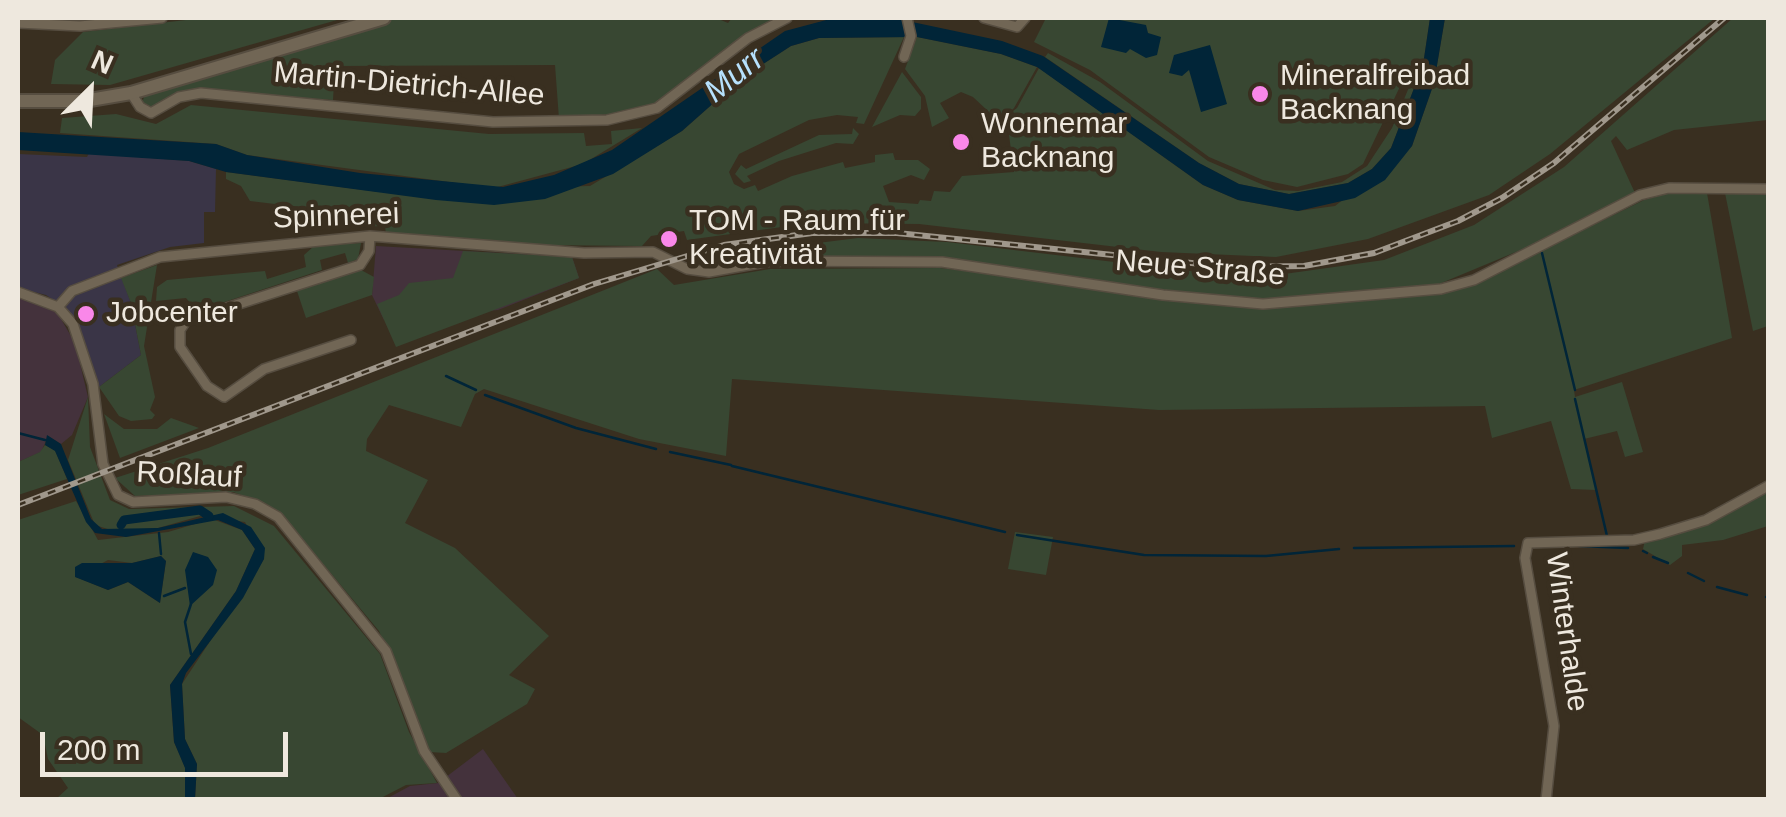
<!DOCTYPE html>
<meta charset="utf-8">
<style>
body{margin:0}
#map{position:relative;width:1786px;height:817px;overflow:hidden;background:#392f20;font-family:Helvetica,sans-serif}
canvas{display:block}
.frame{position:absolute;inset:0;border:20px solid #eee8de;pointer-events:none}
.north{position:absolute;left:40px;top:40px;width:100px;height:100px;-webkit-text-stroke:8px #392f20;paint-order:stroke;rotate:24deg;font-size:28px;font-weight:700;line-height:40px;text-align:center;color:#eee8de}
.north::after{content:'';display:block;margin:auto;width:35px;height:45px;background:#eee8de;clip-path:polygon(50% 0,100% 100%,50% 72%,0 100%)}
.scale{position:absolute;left:40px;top:732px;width:248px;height:45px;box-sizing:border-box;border:5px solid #eee8de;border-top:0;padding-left:12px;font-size:30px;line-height:35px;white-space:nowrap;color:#eee8de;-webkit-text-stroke:8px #392f20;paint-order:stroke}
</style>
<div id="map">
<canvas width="1786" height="817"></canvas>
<div class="frame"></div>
<div class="north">N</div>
<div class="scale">200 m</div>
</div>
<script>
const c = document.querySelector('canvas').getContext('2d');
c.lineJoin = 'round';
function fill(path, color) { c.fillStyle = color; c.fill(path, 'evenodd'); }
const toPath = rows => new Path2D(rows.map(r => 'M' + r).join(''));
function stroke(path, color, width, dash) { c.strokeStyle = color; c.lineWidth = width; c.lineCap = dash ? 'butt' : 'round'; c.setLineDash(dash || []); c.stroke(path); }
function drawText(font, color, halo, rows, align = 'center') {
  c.font = font + ' Helvetica,sans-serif'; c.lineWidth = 9; c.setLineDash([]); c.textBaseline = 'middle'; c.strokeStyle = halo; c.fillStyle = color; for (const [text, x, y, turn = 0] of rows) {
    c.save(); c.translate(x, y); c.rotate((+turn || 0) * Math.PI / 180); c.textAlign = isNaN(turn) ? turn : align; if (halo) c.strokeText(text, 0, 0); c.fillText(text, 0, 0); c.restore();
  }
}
fill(toPath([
 [89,153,189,161,216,169,215,212,204,212,204,243,170,247,117,265,131,303,141,355,99,387,67,309,46,295,18,288,18,154,87,157]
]), '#3a3547');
fill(toPath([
 [376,246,572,257,579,278,498,310,384,320,372,295],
 [18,296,53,309,61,319,75,343,88,397,72,435,61,444,48,436,41,452,18,462],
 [483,749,518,799,384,800,410,786,438,783]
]), '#44323c');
fill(toPath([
 [203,18,344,18,110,85,51,84,55,60,83,32],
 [398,18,716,18,728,23,732,18,777,18,653,106,631,112,559,119,555,65,335,66,333,100,189,89,154,108,142,102,146,93],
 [1046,18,1430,18,1423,65,1391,148,1372,169,1348,183,1289,194,1239,184,1199,163,1045,57,1048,53,1100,82,1208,161,1275,190,1298,191,1342,182,1367,166,1392,128,1412,80,1406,74,1363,164,1348,174,1297,187,1263,180,1209,157,1090,70,1034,42],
 [1445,18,1715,18,1550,154,1489,195,1368,239,1276,257,1161,252,919,224,811,223,687,240,684,231,651,236,642,246,539,245,386,234,385,226,317,228,316,209,250,201,241,186,226,179,226,172,379,192,590,186,682,131,743,77,791,46,819,38,904,37,864,124,856,123,858,117,837,115,809,120,739,154,729,172,734,184,744,189,755,185,758,191,792,176,843,162,845,168,875,162,875,155,893,153,895,160,918,160,930,169,924,180,911,175,883,186,889,202,918,204,920,200,931,201,934,191,950,192,962,176,1014,172,1009,135,1017,128,1000,121,1017,108,1039,68,1203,185,1238,200,1298,211,1335,206,1412,146,1434,83],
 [1733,18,1768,18,1768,120,1674,130,1627,150,1616,136,1611,141,1635,193,1535,244,1439,284,1265,302,1160,291,942,258,782,256,706,266,688,259,858,238,947,242,1198,272,1270,276,1384,260,1474,225,1564,167],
 [917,37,1001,54,1037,67,1014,108,993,129,989,131,989,112,973,97,961,92,940,103,949,118,932,127,925,96,905,69],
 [902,72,921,97,921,109,915,116,900,115,872,127],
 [191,105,489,134,584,133,586,146,612,144,611,131,642,128,583,164,494,188,247,155,216,144,60,133,62,118,116,114,156,124],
 [853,128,859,134,853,144,836,143,779,161,747,176,751,181,744,183,735,174,741,165,746,169,819,135,852,134],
 [1674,192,1707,193,1732,338,1574,390,1575,397,1622,382,1643,452,1625,457,1617,431,1584,439,1596,490,1571,489,1551,421,1492,438,1485,406,1159,410,732,379,726,456,639,439,484,389,475,394,461,427,389,405,367,439,366,451,428,480,405,523,455,548,549,636,509,675,535,689,527,704,446,753,429,752,379,631,284,517,267,504,233,492,135,496,115,478,208,448,657,269,674,285,770,269,940,268,1264,307,1443,292,1476,283,1644,200],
 [1725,193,1768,195,1768,326,1753,331],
 [361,243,358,259,348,263,345,253,320,260,322,270,197,311,186,298,156,301,157,287,167,280,265,271,267,279,306,267,304,255,314,246],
 [463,251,572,257,579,278,396,347,377,304,399,295,409,283,453,278],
 [157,265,144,346,155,397,150,410,155,415,152,419,131,421,119,416,99,387,141,355,131,303,121,278],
 [361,270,374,277,372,295,306,318,297,291],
 [88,397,90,447,110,500,129,509,234,506,274,526,380,654,409,732,437,783,406,785,379,799,195,799,197,764,185,739,182,684,264,559,245,522,200,516,158,528,114,531,95,525,68,460],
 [104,414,124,429,157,429,171,418,199,428,120,458],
 [45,445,55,450,67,479,18,495,18,462,40,452],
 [1768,491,1768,526,1723,540,1682,545,1682,556,1670,565,1643,549,1645,540,1713,521],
 [76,501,98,540,168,532,212,519,242,530,255,549,236,591,170,685,174,742,185,767,185,799,56,799,68,788,48,759,43,735,18,717,18,520],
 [161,556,166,561,160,603,128,582,108,590,76,577,108,560,132,563],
 [1015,532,1053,537,1046,575,1008,569]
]), '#384732');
fill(toPath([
 [1109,18,1146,25,1148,33,1161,37,1157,55,1146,58,1130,49,1126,53,1101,47],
 [1430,18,1445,18,1434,83,1412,146,1385,180,1355,198,1298,211,1238,200,1203,185,1037,67,1001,54,917,37,819,38,791,46,743,77,682,131,613,174,545,199,494,205,436,200,226,172,189,161,18,150,18,132,216,144,247,155,360,173,503,187,554,175,612,150,785,31,830,19,898,19,1002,41,1043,56,1199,163,1239,184,1289,194,1348,183,1372,169,1391,148,1423,65],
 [1210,45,1227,104,1201,112,1189,70,1182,76,1169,73,1174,55],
 [47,435,61,444,91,519,102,529,158,528,223,513,251,527,265,548,264,559,243,598,186,673,182,684,185,739,197,764,195,799,185,799,185,768,174,742,170,685,236,591,255,549,242,530,218,520,126,537,95,533,86,522,55,451,45,445],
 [193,552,208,557,217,570,213,585,190,606,185,570],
 [161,556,166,561,160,603,128,582,108,590,75,577,75,567,82,563,132,563]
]), '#012538');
stroke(toPath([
 [1542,253,1575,390],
 [446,376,476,390],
 [485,395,576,428,656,449],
 [1575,399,1607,536],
 [18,433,45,440],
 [670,452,731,465],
 [732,466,1005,532],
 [159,533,161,554],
 [1017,535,1144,555,1266,556,1339,549],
 [1579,546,1628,548],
 [1354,548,1514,546],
 [1643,551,1647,553],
 [1653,557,1668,563],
 [1688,573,1704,581],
 [1717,587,1747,595],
 [164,596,185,588],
 [1766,597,1768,597],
 [191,604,185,622,191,654]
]), '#012538', 2.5);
stroke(toPath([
 [121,525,124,520,200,510,209,516]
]), '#012538', 9);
const street = toPath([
 [984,18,1017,27,1025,18],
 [18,23,80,26,162,18],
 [904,57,911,36,907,18],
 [131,93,140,107,151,113,179,97,201,93,493,122,607,120,657,108,748,38,787,18],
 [18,292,58,307,73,324,93,384,103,464,118,495,133,502,226,497,255,504,278,517,386,651,424,751,457,800],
 [58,307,72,291,160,257,370,236,584,253,653,252,687,269,709,272,771,261,942,262,1163,295,1263,304,1441,289,1474,280,1640,195,1669,188,1768,189],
 [351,340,264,369,224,397,207,386,180,347,180,330,186,321,360,265,369,251,370,236],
 [1546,800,1554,726,1525,558,1528,543,1634,540,1660,534,1706,520,1768,486]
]);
const secondary = toPath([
 [18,101,84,101,131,93,384,18]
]);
stroke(street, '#564d40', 12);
stroke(secondary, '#564d40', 16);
stroke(street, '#716655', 9);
stroke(secondary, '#716655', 12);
const rail = toPath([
 [18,505,594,284,724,245,812,233,897,233,1231,267,1304,266,1374,253,1458,221,1502,198,1554,163,1724,18]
]);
stroke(rail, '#a0988c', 6);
stroke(rail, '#392f20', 2.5, [8]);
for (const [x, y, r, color] of [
 [1260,94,10,"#f987e9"],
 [961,142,10,"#f987e9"],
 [669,239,10,"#f987e9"],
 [86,314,10,"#f987e9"]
]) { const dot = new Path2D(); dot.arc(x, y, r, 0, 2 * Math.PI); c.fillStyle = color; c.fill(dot); stroke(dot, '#392f20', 4); }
drawText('30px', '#eee8de', '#392f20', [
 ["Mineralfreibad",1280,77],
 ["Backnang",1280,111],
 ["Wonnemar",981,125],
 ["Backnang",981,159],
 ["TOM - Raum für",689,222],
 ["Kreativität",689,256],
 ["Jobcenter",106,314]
], 'left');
drawText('30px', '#eee8de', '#392f20', [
 ["Martin-Dietrich-Allee",409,85,5],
 ["Spinnerei",336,217,-2],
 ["Neue Straße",1200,269,5],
 ["Roßlauf",189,476,3],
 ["Winterhalde",1566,632,82]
]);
drawText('italic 32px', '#b7e1fd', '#392f20', [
 ["Murr",735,76,-39]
]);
</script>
